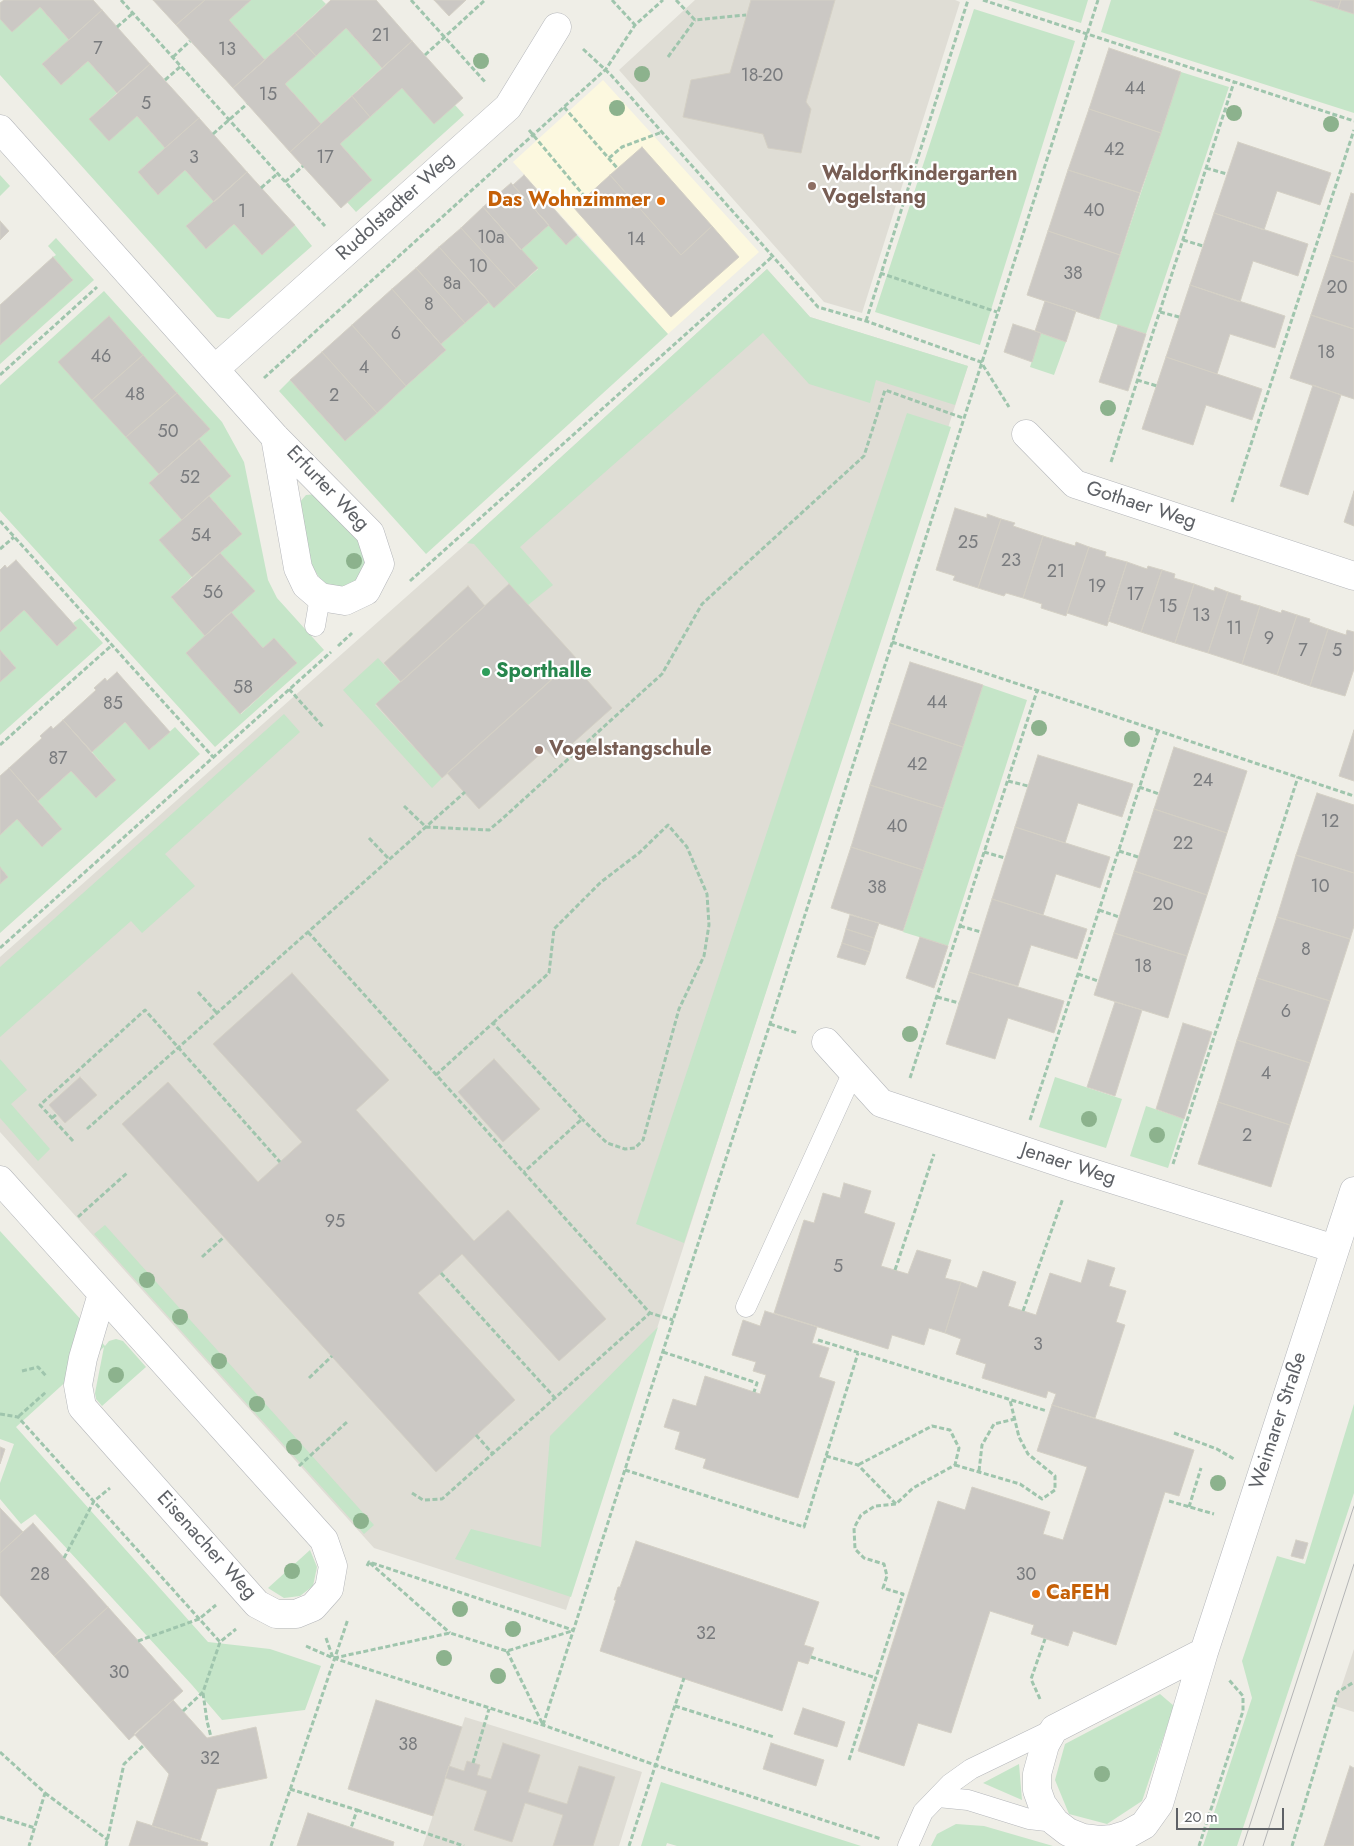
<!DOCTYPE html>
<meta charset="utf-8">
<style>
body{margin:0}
#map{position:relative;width:1354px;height:1846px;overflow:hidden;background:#efeee7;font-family:Jost,sans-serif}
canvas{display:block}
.scale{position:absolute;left:1176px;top:1808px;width:108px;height:22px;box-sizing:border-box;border:2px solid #5e6166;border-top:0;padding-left:6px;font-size:15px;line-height:18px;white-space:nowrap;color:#5e6166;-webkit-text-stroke:4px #fff;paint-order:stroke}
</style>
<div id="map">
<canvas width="1354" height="1846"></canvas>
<div class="scale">20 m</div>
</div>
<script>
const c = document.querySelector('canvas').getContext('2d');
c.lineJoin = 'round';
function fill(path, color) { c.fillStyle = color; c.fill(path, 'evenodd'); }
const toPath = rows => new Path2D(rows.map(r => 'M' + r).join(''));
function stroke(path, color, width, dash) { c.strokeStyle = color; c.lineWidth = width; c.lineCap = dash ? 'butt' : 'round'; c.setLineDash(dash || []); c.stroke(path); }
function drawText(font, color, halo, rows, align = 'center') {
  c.font = font + ' Jost,sans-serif'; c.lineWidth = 4.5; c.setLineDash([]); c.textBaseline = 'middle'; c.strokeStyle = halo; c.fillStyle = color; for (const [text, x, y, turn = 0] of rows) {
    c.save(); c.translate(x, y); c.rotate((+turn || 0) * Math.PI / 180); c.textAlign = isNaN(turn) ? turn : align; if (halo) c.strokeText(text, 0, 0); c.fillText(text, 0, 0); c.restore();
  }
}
fill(toPath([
 [603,80,759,252,668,334,513,162]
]), '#fcf8df');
fill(toPath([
 [695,0,955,0,960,2,862,313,824,302,619,70],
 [767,269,810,317,968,366,566,1610,374,1548,0,1132,0,957,467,543],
 [1354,1649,1354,1712,1335,1706],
 [465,1717,642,1772,619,1846,423,1846]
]), '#dfddd5');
fill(toPath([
 [251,0,322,0,326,4,265,60,229,20],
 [1007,0,1088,0,1081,23],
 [1111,0,1310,0,1354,14,1354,113,1101,32],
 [40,7,69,40,42,64,61,85,88,61,117,93,89,119,137,116,165,148,138,172,158,195,185,170,214,202,186,226,206,249,234,224,262,255,295,225,312,246,229,319,217,317,0,75,0,19],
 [974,9,1075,41,980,345,875,312],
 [346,28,382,68,321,124,285,84],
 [1181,72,1229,87,1146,334,1099,319],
 [402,88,455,105,464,115,356,212,347,202,372,180,340,144],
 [0,175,10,186,0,196],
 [549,225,566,245,577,235,668,334,426,554,279,391,290,380,345,441,446,350,441,344,489,302,494,307,538,269,521,250],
 [56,238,94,280,0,364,0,345,73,280,53,257,56,255,48,246],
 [767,269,810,317,968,366,955,405,876,380,870,403,809,384,763,333,520,547,553,585,528,605,474,544,467,543],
 [104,291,222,422,244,462,268,580,277,598,324,650,215,747,0,511,0,385],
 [109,317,209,429,199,439,231,476,209,496,242,534,220,553,254,591,231,612,263,648,274,638,297,663,241,714,186,653,205,636,171,597,192,577,160,540,182,520,149,483,159,474],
 [1041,333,1066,342,1054,375,1030,367],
 [907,413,951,427,684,1243,636,1224],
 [316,494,359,540,367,562,358,580,339,588,322,582,312,566,299,503,306,495],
 [24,610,57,646,77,628,73,623,80,618,103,643,0,735,0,682,16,668,0,650,0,632],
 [378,658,400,682,375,705,442,778,432,788,343,690],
 [983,685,1027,700,948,946,903,932],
 [284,714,300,732,165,854,195,886,142,933,131,921,0,1037,0,967],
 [125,722,149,750,175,727,200,754,0,933,0,884,8,877,0,867,0,835,17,819,42,847,62,829,38,801,71,771,96,798,116,780,92,752],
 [0,1059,27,1090,11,1104,50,1149,38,1161,0,1118],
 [1055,1077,1122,1099,1106,1148,1039,1127],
 [1146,1106,1184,1119,1168,1168,1130,1156],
 [105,1225,374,1525,364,1534,94,1234],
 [0,1231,105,1346,109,1341,116,1339,123,1341,146,1367,102,1406,96,1399,95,1393,104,1347,16,1427,208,1642,270,1649,321,1666,305,1710,222,1720,192,1685,35,1514,21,1524,0,1499,0,1483,14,1444,0,1439],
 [658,1327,571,1597,455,1559,471,1529,541,1547,550,1436],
 [1354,1404,1354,1493,1237,1846,1203,1846,1252,1698,1242,1661,1277,1556,1305,1564],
 [310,1550,317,1567,313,1586,300,1596,284,1598,268,1588],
 [1160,1694,1174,1706,1142,1801,1107,1824,1069,1814,1055,1780,1065,1744],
 [1019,1764,1022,1800,983,1783],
 [661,1782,861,1846,677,1846,667,1843,666,1846,641,1846],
 [956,1824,984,1826,1053,1846,931,1846,937,1834]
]), '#c5e5c8');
const building = toPath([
 [4,0,93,0,102,10,69,40,40,7,12,32,0,19,0,3,4,0],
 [153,0,205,0,176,25,153,0],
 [205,0,251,0,229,20,265,60,233,88,176,25,205,0],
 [331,0,376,0,412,41,382,68,346,28,316,56,295,33,331,0],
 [434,0,466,0,449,16,434,0],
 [751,0,835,0,806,102,811,109,801,153,768,148,763,134,683,117,691,80,730,73,751,0],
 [1310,0,1341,0,1338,9,1310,0],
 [1341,0,1354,0,1354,14,1338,9,1341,0],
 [102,10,150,64,117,93,88,61,61,85,42,64,102,10],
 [295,33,316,56,285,84,321,124,290,152,233,88,295,33],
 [412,41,463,98,434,124,402,88,370,117,352,96,412,41],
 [1109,48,1181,72,1161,133,1089,109,1109,48],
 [150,64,199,118,165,148,137,116,109,141,89,119,150,64],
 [352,96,370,117,340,144,372,180,341,208,290,152,352,96],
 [1089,109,1161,133,1140,193,1068,170,1089,109],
 [199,118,247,172,214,202,185,170,158,195,138,172,199,118],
 [1238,142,1331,173,1320,205,1277,191,1264,230,1214,213,1238,142],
 [642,147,712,226,681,255,610,175,642,147],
 [1068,170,1140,193,1120,255,1048,231,1068,170],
 [247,172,295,225,262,255,234,224,206,249,186,226,247,172],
 [524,175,577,235,566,245,513,185,524,175],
 [610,175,681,255,712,226,739,257,671,317,574,208,610,175],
 [511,183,549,225,521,250,483,207,511,183],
 [1351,193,1354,194,1354,262,1331,255,1351,193],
 [483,207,538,268,516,288,461,228,483,207],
 [1214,213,1308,244,1298,276,1253,261,1240,302,1190,285,1214,213],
 [0,221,9,231,0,240,0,221],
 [461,228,516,288,494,308,439,247,461,228],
 [1048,231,1120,255,1099,319,1027,295,1048,231],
 [439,247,489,302,465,323,416,268,439,247],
 [1331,255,1354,262,1354,329,1311,315,1331,255],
 [53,257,73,280,0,345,0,305,53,257],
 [416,268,465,323,441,344,392,289,416,268],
 [1190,285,1285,316,1275,348,1230,334,1217,374,1166,357,1190,285],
 [392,289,446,350,406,386,352,325,392,289],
 [1045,301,1076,311,1066,342,1035,331,1045,301],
 [1311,315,1354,329,1354,399,1290,378,1311,315],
 [109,316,143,355,92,400,58,362,109,316],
 [1013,324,1041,333,1032,362,1004,352,1013,324],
 [352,325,406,386,377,413,322,352,352,325],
 [1118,325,1146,334,1128,391,1099,382,1118,325],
 [322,352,377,413,345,441,290,380,322,352],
 [143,355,177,393,126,437,92,400,143,355],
 [1166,357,1262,389,1252,420,1206,405,1193,445,1142,429,1166,357],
 [1313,385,1341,395,1308,495,1280,486,1313,385],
 [177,393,210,429,159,474,126,437,177,393],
 [199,439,231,476,182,520,149,483,199,439],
 [1354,491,1354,526,1344,522,1354,491],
 [209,496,242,534,192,577,159,540,209,496],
 [955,508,987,518,987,514,1001,519,978,588,953,580,955,576,936,570,955,508],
 [1001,519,1015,523,1013,526,1043,536,1023,598,1006,593,1004,596,978,588,1001,519],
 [1043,536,1075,546,1076,542,1089,547,1066,616,1041,608,1042,604,1023,598,1043,536],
 [1089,547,1106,552,1105,556,1127,562,1107,626,1067,613,1089,547],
 [220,553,255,591,205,636,171,597,220,553],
 [16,560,77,628,57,646,24,610,0,632,0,570,5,565,7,568,16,560],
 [1127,562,1147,569,1148,566,1162,570,1141,632,1108,621,1127,562],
 [1162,570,1175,574,1174,578,1194,584,1175,643,1141,632,1162,570],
 [509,584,576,658,442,778,376,704,509,584],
 [1194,584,1214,591,1215,587,1228,592,1208,653,1175,643,1194,584],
 [468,586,485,606,401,682,384,663,468,586],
 [1228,592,1241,596,1240,600,1260,606,1242,664,1208,653,1228,592],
 [1260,606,1281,613,1282,610,1297,615,1277,675,1242,664,1260,606],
 [231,612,263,648,274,638,297,663,240,714,186,653,231,612],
 [1297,615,1310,619,1309,622,1328,629,1310,686,1277,675,1297,615],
 [1328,629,1346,635,1347,630,1354,632,1354,669,1345,696,1310,686,1328,629],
 [0,650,16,668,0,682,0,650],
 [571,662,612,708,555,759,546,749,479,809,447,773,571,662],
 [910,662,983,685,963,747,890,723,910,662],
 [117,672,170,732,149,750,125,722,92,752,63,720,96,690,94,688,105,678,107,681,117,672],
 [63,720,116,780,96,798,71,771,38,801,9,768,42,738,40,736,51,726,53,729,63,720],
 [890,723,963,747,943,808,870,785,890,723],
 [1354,730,1354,781,1339,776,1354,730],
 [1174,747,1247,771,1227,833,1154,809,1174,747],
 [1038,755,1133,784,1122,817,1078,803,1065,843,1015,827,1038,755],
 [9,768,62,829,42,847,17,819,0,835,0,776,9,768],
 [870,785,943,808,923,870,851,847,870,785],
 [1317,793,1354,805,1354,873,1296,855,1317,793],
 [1154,809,1227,833,1207,895,1134,871,1154,809],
 [1015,827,1110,857,1100,888,1056,874,1043,915,992,899,1015,827],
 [851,847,923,870,903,931,831,908,851,847],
 [1296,855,1354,873,1354,926,1350,939,1277,917,1296,855],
 [0,867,8,877,0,884,0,867],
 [1134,871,1207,895,1187,956,1114,933,1134,871],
 [992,899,1087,929,1077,959,1031,945,1018,986,969,972,992,899],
 [850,915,879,923,874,938,846,929,850,915],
 [1277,917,1350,939,1330,1001,1257,978,1277,917],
 [846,929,874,938,870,952,842,943,846,929],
 [1114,933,1187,956,1168,1018,1094,995,1114,933],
 [920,937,948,946,934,988,906,978,920,937],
 [842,943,870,952,865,965,837,957,842,943],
 [969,972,1064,1001,1054,1033,1008,1018,995,1059,946,1044,969,972],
 [292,973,389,1080,356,1110,474,1241,508,1210,606,1319,559,1361,462,1254,441,1273,418,1293,515,1400,436,1472,122,1124,168,1082,258,1182,302,1142,213,1044,292,973],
 [1257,978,1330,1001,1310,1063,1237,1040,1257,978],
 [1115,1002,1142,1010,1115,1096,1087,1087,1115,1002],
 [1183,1023,1212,1032,1184,1119,1156,1109,1183,1023],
 [1237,1040,1310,1063,1290,1125,1218,1102,1237,1040],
 [494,1059,540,1109,503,1142,458,1092,494,1059],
 [80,1077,97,1095,65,1123,49,1105,80,1077],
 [1218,1102,1290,1125,1271,1187,1198,1164,1218,1102],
 [844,1183,871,1191,864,1213,895,1223,881,1266,908,1274,917,1250,951,1260,945,1278,961,1282,945,1333,929,1328,924,1345,892,1335,888,1349,774,1313,804,1220,814,1223,823,1193,840,1198,844,1183],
 [1088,1260,1115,1268,1109,1286,1126,1291,1116,1322,1125,1325,1095,1418,1052,1405,1056,1394,1048,1391,1046,1398,982,1378,986,1364,956,1354,961,1339,945,1333,961,1282,977,1288,983,1271,1016,1282,1008,1306,1036,1315,1050,1273,1081,1283,1088,1260],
 [765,1311,817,1327,812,1343,829,1348,819,1377,835,1382,798,1498,703,1468,706,1459,675,1449,680,1432,664,1427,673,1399,696,1406,705,1376,760,1394,766,1375,753,1371,756,1362,732,1355,743,1320,760,1326,765,1311],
 [1052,1405,1194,1450,1179,1496,1165,1492,1116,1645,1073,1631,1068,1646,1031,1634,1034,1625,990,1611,951,1733,918,1723,904,1766,858,1751,938,1501,965,1510,972,1487,1050,1512,1043,1534,1063,1540,1087,1467,1037,1451,1052,1405],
 [0,1447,5,1449,0,1464,0,1447],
 [0,1508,23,1532,0,1553,0,1508],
 [33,1523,108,1607,54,1656,0,1595,0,1553,33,1523],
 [1296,1540,1308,1543,1303,1559,1291,1556,1296,1540],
 [636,1541,819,1602,804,1645,814,1648,808,1664,798,1661,782,1711,600,1651,616,1600,614,1600,618,1587,620,1587,636,1541],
 [108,1607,183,1691,129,1740,54,1656,108,1607],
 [173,1700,207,1738,256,1727,267,1778,217,1789,200,1841,152,1826,169,1774,134,1734,173,1700],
 [376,1700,462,1727,433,1816,348,1789,376,1700],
 [803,1708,845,1722,837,1747,794,1734,803,1708],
 [503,1743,540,1755,528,1792,567,1804,579,1766,615,1777,593,1846,553,1846,563,1815,525,1803,512,1842,474,1830,487,1791,445,1778,449,1766,464,1771,467,1761,480,1765,477,1775,491,1779,503,1743],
 [771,1743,824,1760,816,1786,763,1769,771,1743],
 [1350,1766,1354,1768,1354,1846,1324,1846,1350,1766],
 [308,1813,394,1842,393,1846,297,1846,308,1813],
 [137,1821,208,1843,207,1846,129,1846,137,1821]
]);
fill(building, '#cbc8c4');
stroke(building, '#d4d0c5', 1);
const service = toPath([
 [315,626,320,597],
 [746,1307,853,1072],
 [938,1797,968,1800,1029,1819,1055,1822],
 [908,1846,923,1812,950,1784,971,1769,1054,1729]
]);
const minor = toPath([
 [0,129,275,437,370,533,380,564,366,591,345,601,320,597,306,585,298,568,275,437],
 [215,369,508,107,557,27],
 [1026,434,1075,484,1354,576],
 [826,1042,881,1103,1073,1167,1335,1249],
 [0,1180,324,1540,333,1566,329,1589,313,1607,296,1614,276,1614,257,1604,82,1407,78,1385,83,1358,102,1294],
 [1204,1652,1054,1729,1045,1745,1037,1774,1037,1790,1042,1804,1055,1822,1068,1832,1083,1838,1100,1840,1112,1839,1128,1834,1144,1825,1159,1804,1204,1652,1354,1191]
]);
stroke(service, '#b4b6ba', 21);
stroke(minor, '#b4b6ba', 29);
stroke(toPath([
 [121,0,325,226],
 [411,0,486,83],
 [612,0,635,25],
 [676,0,695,20,746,15],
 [983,0,1354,121],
 [117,27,133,13],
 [583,49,611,75,818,307,866,321,981,362,1009,407],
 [425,55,485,0],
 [173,57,190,41],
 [668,57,695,20],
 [165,80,181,66],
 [564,107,618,169],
 [529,130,585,197],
 [213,134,247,104],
 [609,158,622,147,662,132],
 [1206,168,1227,174],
 [285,182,303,166],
 [261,188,277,174],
 [1183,240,1203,246],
 [880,273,997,312],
 [1160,312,1179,317],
 [866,321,968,0],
 [0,375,97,287],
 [264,378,606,69,635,25,663,0],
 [1137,380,1157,386],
 [1111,462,1234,82],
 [1232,502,1354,130],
 [0,521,213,757],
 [0,549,14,537],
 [410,581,773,256],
 [892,642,1354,796],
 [338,646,352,633],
 [289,689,324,728],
 [0,745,112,645],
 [1008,781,1028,786],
 [1139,787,1159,794],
 [404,806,426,827,489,830,502,819,662,674,702,604,864,456,885,390,963,418],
 [369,838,389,859],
 [1119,851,1138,857],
 [984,852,1005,858],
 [1099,910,1119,917],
 [960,926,981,932],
 [308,932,650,1313,673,1320],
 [0,948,331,652],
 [1078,974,1098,981],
 [198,992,217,1013],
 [937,997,959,1003],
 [493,1023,549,973,554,929,601,882,639,853,668,825,687,847,707,894,709,925,704,956,679,1009,643,1140,635,1148,625,1149,607,1143,582,1119],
 [770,1024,797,1033],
 [436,1075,493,1023,582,1119,524,1172],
 [910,1078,1037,691],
 [52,1118,57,1114],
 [1030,1120,1158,731],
 [87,1129,465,792],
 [73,1141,40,1105,145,1010,280,1162],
 [1173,1164,1298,777],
 [78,1217,127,1173],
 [202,1257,224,1237],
 [895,1270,934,1154],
 [441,1273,555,1398],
 [1023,1311,1063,1198],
 [818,1340,1047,1411],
 [663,1352,757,1383,754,1392],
 [22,1371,38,1367,47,1377],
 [309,1378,332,1356],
 [0,1414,18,1417,220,1642],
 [19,1416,46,1392],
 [1174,1433,1217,1449,1234,1459],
 [476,1435,493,1454],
 [826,1456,858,1465,896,1504],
 [955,1465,1020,1484,1042,1499,1055,1490,1055,1476,1028,1454,1019,1437,1010,1400],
 [299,1466,348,1421],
 [625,1470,804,1527,858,1353],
 [979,1471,982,1445,994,1424,1015,1419],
 [412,1493,423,1500,442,1499,650,1313],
 [1169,1501,1214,1514],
 [1189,1507,1201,1468],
 [64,1558,94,1501,110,1488],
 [370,1563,450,1633],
 [367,1566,369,1562,573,1630],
 [326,1638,333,1658],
 [138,1641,199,1619,216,1605],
 [306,1646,333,1658,543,1725,655,1765,881,1839],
 [507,1651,543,1725],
 [811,1657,876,1678],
 [334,1658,450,1633,507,1651,572,1631],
 [203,1693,207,1721,211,1737],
 [1040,1699,1031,1679,1045,1639],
 [675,1706,774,1737],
 [183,1711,203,1692,220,1642,236,1629],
 [543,1725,673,1320,770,1024,1098,0],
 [0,1752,45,1793,29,1846],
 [849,1760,903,1594,883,1588,887,1576,884,1564,864,1558,855,1549,854,1528,861,1515,875,1506,896,1504,913,1488,955,1465,959,1448,950,1430,932,1426,858,1465],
 [473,1763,489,1709],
 [290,1789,357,1810,351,1828],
 [45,1793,108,1840],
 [357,1810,464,1846],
 [0,1817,35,1828],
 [106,1846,124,1764,144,1745],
 [271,1846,348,1619],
 [629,1846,684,1678],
 [1199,1846,1243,1711,1243,1696,1229,1680],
 [1292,1846,1338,1692,1354,1682]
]), '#9fc5ad', 3, [5, 2.5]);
stroke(service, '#fff', 20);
stroke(minor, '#fff', 28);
stroke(toPath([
 [1243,1846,1354,1506],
 [1263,1846,1354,1564]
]), '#b4b5b6', 1);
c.fillStyle = '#8cb28d';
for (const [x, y] of [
 [481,61],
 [642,74],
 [617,108],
 [1234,113],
 [1331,124],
 [1108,408],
 [354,561],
 [1039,728],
 [1132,739],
 [910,1034],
 [1089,1119],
 [1157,1135],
 [147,1280],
 [180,1317],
 [219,1361],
 [116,1375],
 [257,1404],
 [294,1447],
 [1218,1483],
 [361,1521],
 [292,1571],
 [460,1609],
 [513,1629],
 [444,1658],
 [498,1676],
 [1102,1774]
]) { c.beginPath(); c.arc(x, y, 8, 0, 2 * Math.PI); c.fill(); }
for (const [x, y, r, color] of [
 [812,186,5,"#8d6e63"],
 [661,201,5,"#e8710a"],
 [486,672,5,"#2e9e5b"],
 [539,750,5,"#8d6e63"],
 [1036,1594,5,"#e8710a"]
]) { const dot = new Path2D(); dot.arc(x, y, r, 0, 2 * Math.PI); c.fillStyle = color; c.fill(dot); stroke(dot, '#fff', 2); }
drawText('18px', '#797b7e', null, [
 ["21",381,37],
 ["7",98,50],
 ["13",227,51],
 ["18-20",762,77],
 ["44",1135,90],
 ["15",268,96],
 ["5",146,105],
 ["42",1114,151],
 ["3",194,159],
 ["17",325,159],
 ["40",1094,212],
 ["1",242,213],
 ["10a",491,239],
 ["14",636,241],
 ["10",478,268],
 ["38",1073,275],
 ["8a",452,285],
 ["20",1337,289],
 ["8",429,306],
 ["6",396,335],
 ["18",1326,354],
 ["46",101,358],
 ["4",364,369],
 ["48",135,396],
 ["2",334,397],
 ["50",168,433],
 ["52",190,479],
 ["54",201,537],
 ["25",968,544],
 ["23",1011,562],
 ["21",1056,573],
 ["19",1097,588],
 ["56",213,594],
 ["17",1135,596],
 ["15",1168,608],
 ["13",1201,617],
 ["11",1234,630],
 ["9",1269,640],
 ["7",1303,652],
 ["5",1337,652],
 ["58",243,689],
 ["44",937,704],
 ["85",113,705],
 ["87",58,760],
 ["42",917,766],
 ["24",1203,782],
 ["12",1330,823],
 ["40",897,828],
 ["22",1183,845],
 ["10",1320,888],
 ["38",877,889],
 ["20",1163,906],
 ["8",1306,951],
 ["18",1143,968],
 ["6",1286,1013],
 ["4",1266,1075],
 ["2",1247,1137],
 ["95",335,1223],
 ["5",838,1268],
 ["3",1038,1346],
 ["28",40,1576],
 ["30",1026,1576],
 ["32",706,1635],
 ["30",119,1674],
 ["38",408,1746],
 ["32",210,1760]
]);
drawText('bold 20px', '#785e54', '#fff', [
 ["Waldorfkindergarten",822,175],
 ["Vogelstang",822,198],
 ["Vogelstangschule",549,750]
], 'left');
drawText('bold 20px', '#c56008', '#fff', [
 ["Das Wohnzimmer",651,201],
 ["CaFEH",1046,1594,"left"]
], 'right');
drawText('20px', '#5e6166', '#fff', [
 ["Rudolstadter Weg",396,207,-42],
 ["Erfurter Weg",327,489,46],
 ["Gothaer Weg",1141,506,18],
 ["Jenaer Weg",1068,1165,18],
 ["Weimarer Straße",1279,1421,-72],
 ["Eisenacher Weg",206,1546,48]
]);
drawText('bold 20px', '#27864d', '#fff', [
 ["Sporthalle",496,672]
], 'left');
</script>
